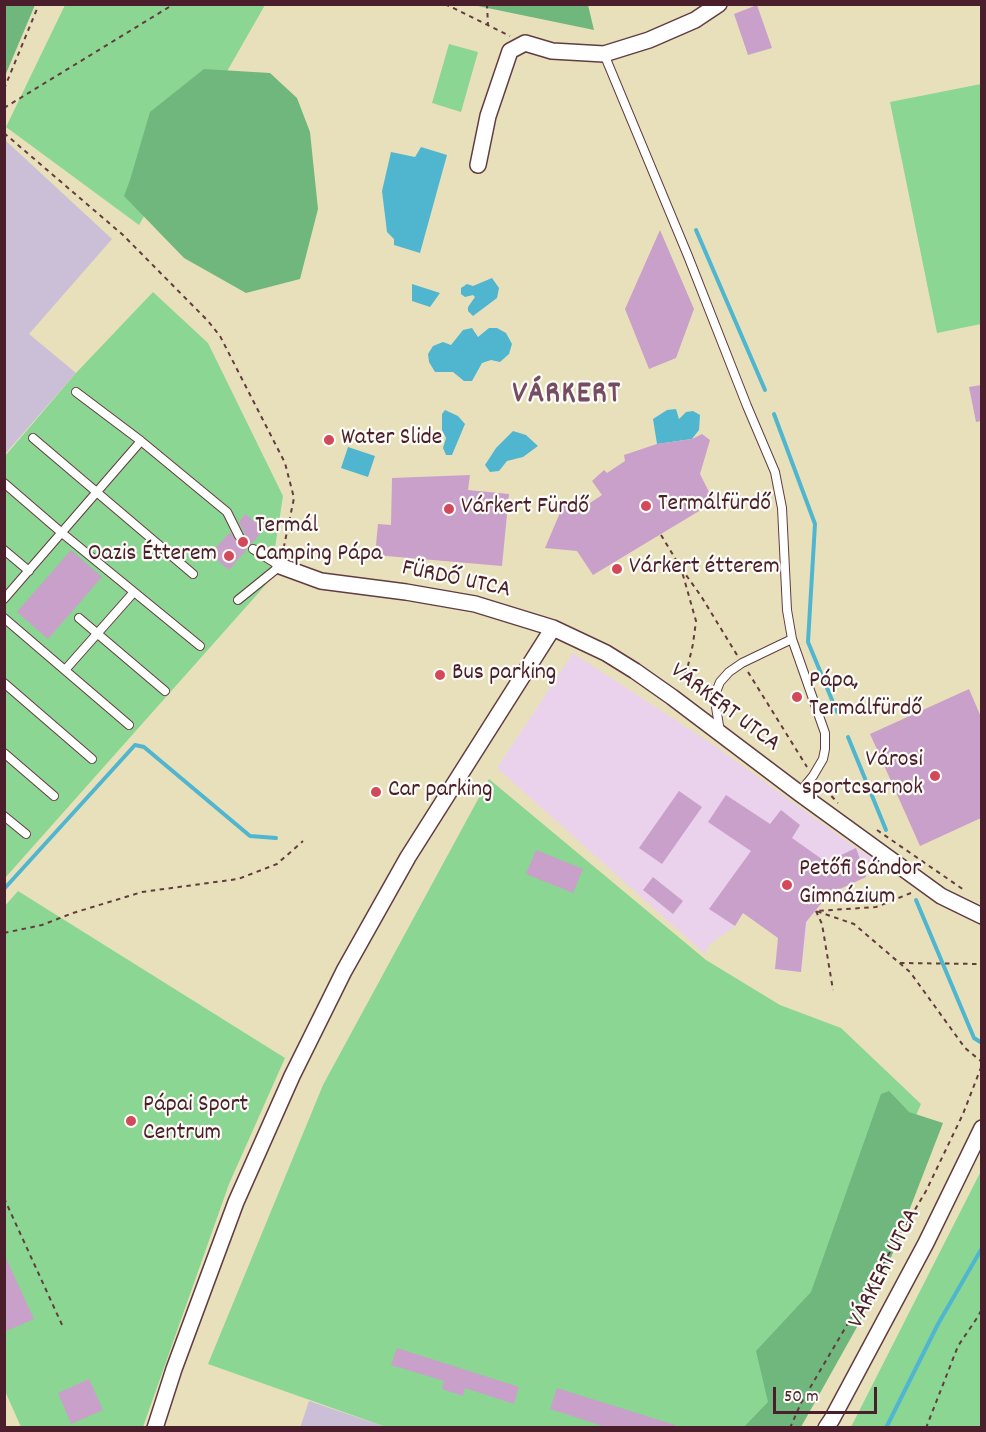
<!DOCTYPE html>
<meta charset="utf-8">
<style>
body{margin:0}
#map{position:relative;width:986px;height:1432px;overflow:hidden;background:#e8e0bb;font-family:Dekko,sans-serif}
canvas{display:block}
.frame{position:absolute;inset:0;border:6px solid #4a1f2b;pointer-events:none}
.scale{position:absolute;left:773px;top:1387px;width:104px;height:27px;box-sizing:border-box;border:3px solid #4a1f2b;border-top:0;padding-left:8px;font-size:18px;line-height:21px;white-space:nowrap;color:#4a1f2b;-webkit-text-stroke:4px #fdfcf7;paint-order:stroke}
</style>
<div id="map">
<canvas width="986" height="1432"></canvas>
<div class="frame"></div>
<div class="scale">50 m</div>
</div>
<script>
const c = document.querySelector('canvas').getContext('2d');
c.lineJoin = 'round';
function fill(path, color) { c.fillStyle = color; c.fill(path, 'evenodd'); }
const toPath = rows => new Path2D(rows.map(r => 'M' + r).join(''));
function stroke(path, color, width, dash) { c.strokeStyle = color; c.lineWidth = width; c.lineCap = dash ? 'butt' : 'round'; c.setLineDash(dash || []); c.stroke(path); }
function drawText(font, color, halo, rows, align = 'center') {
  c.font = font + ' Dekko,sans-serif'; c.lineWidth = 4.5; c.setLineDash([]); c.textBaseline = 'middle'; c.strokeStyle = halo; c.fillStyle = color; for (const [text, x, y, turn = 0] of rows) {
    c.save(); c.translate(x, y); c.rotate((+turn || 0) * Math.PI / 180); c.textAlign = isNaN(turn) ? turn : align; if (halo) c.strokeText(text, 0, 0); c.fillText(text, 0, 0); c.restore();
  }
}
fill(toPath([
 [573,653,715,746,856,848,883,863,865,869,866,877,829,894,807,922,801,972,775,969,777,951,782,952,783,941,743,913,735,926,709,945,705,954,497,768]
]), '#ead1ec');
fill(toPath([
 [5,140,112,239,29,334,76,373,5,454],
 [309,1401,386,1427,300,1428]
]), '#cabfd6');
fill(toPath([
 [65,5,265,5,139,225,6,127],
 [449,44,478,52,461,112,432,103],
 [981,84,981,324,937,333,890,102],
 [153,292,208,343,283,496,270,580,5,878,5,456,76,373],
 [489,779,706,960,780,1005,841,1028,921,1104,781,1427,386,1427,208,1364,323,1085],
 [18,891,285,1058,229,1184,143,1427,21,1427,5,1391,4,907],
 [981,1171,981,1427,850,1427,852,1425]
]), '#8bd693');
fill(toPath([
 [5,4,35,5,5,76,4,5],
 [473,5,588,5,594,30],
 [204,69,270,73,297,98,310,132,318,209,300,279,246,293,184,258,124,196,130,180,150,112],
 [889,1091,909,1112,943,1123,880,1286,801,1427,744,1427,768,1402,756,1351,811,1292,881,1094]
]), '#70b77d');
fill(toPath([
 [421,147,447,155,420,253,394,245,394,239,387,232,382,191,391,152,415,157],
 [492,278,499,288,497,298,473,316,468,311,468,307,475,297,473,295,465,297,461,294,461,288,467,284,473,286],
 [412,284,440,293,430,307,412,301],
 [472,328,478,337,489,328,497,328,506,333,512,344,509,354,500,362,491,360,482,363,472,381,464,381,453,372,435,372,429,362,428,354,433,346,443,342,451,345,463,330],
 [676,409,679,419,686,412,693,411,700,415,699,430,692,439,657,444,653,419,667,410],
 [445,410,458,416,465,424,452,455,446,455,443,448,446,438,442,430,442,414],
 [513,431,526,435,538,446,523,457,507,461,499,471,490,472,485,465,496,448],
 [348,447,375,456,368,477,341,468]
]), '#50b6cf');
stroke(toPath([
 [696,230,765,390],
 [774,414,815,524,808,642,837,712],
 [848,737,886,830],
 [4,889,135,745,144,747,250,836,276,838],
 [916,900,974,1038,982,1043],
 [886,1428,938,1324,982,1248]
]), '#50b6cf', 4);
fill(toPath([
 [757,5,772,48,748,55,734,14],
 [660,230,694,309,676,358,649,369,625,309],
 [981,385,981,421,976,422,969,387],
 [702,434,710,440,700,474,714,502,593,575,577,551,545,548,565,501,578,511,602,495,592,481,604,470,607,473,625,461,624,455,657,444,692,439],
 [470,475,468,490,509,494,502,566,375,555,378,524,391,525,392,478],
 [245,514,264,529,252,543,248,545,247,549,229,570,210,554,230,532,236,541,241,542,244,540,245,534,239,522],
 [71,550,102,577,48,639,17,612],
 [969,689,981,717,981,818,920,846,870,734],
 [679,791,702,807,662,864,639,848],
 [726,795,770,824,781,810,800,825,792,838,843,874,839,856,856,848,866,877,829,894,806,922,801,972,775,969,778,938,743,913,735,926,709,909,751,851,708,822],
 [536,850,583,869,573,893,526,874],
 [653,877,683,901,673,914,643,890],
 [4,1254,34,1319,4,1332],
 [397,1348,519,1387,514,1404,465,1388,463,1396,442,1389,444,1381,391,1365],
 [89,1379,103,1410,71,1424,58,1393],
 [557,1388,675,1425,675,1428,609,1428,550,1409]
]), '#c9a0c9');
const service = toPath([
 [604,54,688,256,747,406,775,472,782,508,787,610,792,639,825,733,825,749,823,759,813,776,799,793],
 [76,392,141,441],
 [33,438,193,574],
 [4,483,62,533,200,646],
 [4,550,29,571],
 [4,599,141,441,227,512,239,536],
 [238,600,280,566,253,549],
 [4,618,129,725],
 [79,618,165,691],
 [65,670,134,592],
 [4,683,92,759],
 [720,732,716,707,716,692,720,682,729,672,742,663,792,639],
 [4,753,54,796],
 [4,816,26,834]
]);
const minor = toPath([
 [478,165,488,116,510,51,525,43,552,51,604,54,649,40,695,20,719,4],
 [280,566,321,581,406,592,475,604,553,628,606,653,635,671,672,697,799,793,941,896,982,916],
 [155,1428,174,1369,236,1202,292,1076,344,971,408,857,553,628],
 [826,1428,832,1419,926,1243,982,1128]
]);
stroke(service, '#623c41', 10);
stroke(minor, '#623c41', 18);
stroke(toPath([
 [445,4,510,36],
 [487,4,488,25],
 [4,89,39,4],
 [4,108,174,4],
 [4,133,123,235,208,321,220,336,285,463,294,498,283,551],
 [661,535,681,568,696,621,693,644,687,670,679,684],
 [681,568,701,596,737,655],
 [748,672,807,767],
 [819,783,838,803],
 [877,830,964,890],
 [911,893,876,907,816,911,854,924,910,972,965,1048,982,1062],
 [816,911,822,924,833,990],
 [4,933,42,925,73,913,142,892,238,879,277,864,303,841],
 [900,963,982,964],
 [4,1198,63,1327],
 [790,1428,801,1403,926,1191,963,1114,982,1065],
 [926,1428,958,1346,977,1318,982,1309]
]), '#623c41', 2, [4.5, 4.5]);
stroke(service, '#fff', 8);
stroke(minor, '#fff', 15);
for (const [x, y, r, color] of [
 [329,440,6,"#d1495b"],
 [646,506,6,"#d1495b"],
 [449,509,6,"#d1495b"],
 [243,542,6,"#d1495b"],
 [229,556,6,"#d1495b"],
 [617,569,6,"#d1495b"],
 [440,675,6,"#d1495b"],
 [797,697,6,"#d1495b"],
 [935,776,6,"#d1495b"],
 [376,792,6,"#d1495b"],
 [787,885,6,"#d1495b"],
 [131,1121,6,"#d1495b"]
]) { const dot = new Path2D(); dot.arc(x, y, r, 0, 2 * Math.PI); c.fillStyle = color; c.fill(dot); stroke(dot, '#fdfcf7', 2); }
drawText('24px', '#4a1f2b', '#fdfcf7', [
 ["Water Slide",341,440],
 ["Termálfürdő",658,506],
 ["Várkert Fürdő",461,509],
 ["Termál",255,528],
 ["Camping Pápa",255,556],
 ["Oazis Étterem",217,556,"right"],
 ["Várkert étterem",629,569],
 ["Bus parking",452,675],
 ["Pápa,",809,683],
 ["Termálfürdő",809,711],
 ["Városi",923,762,"right"],
 ["sportcsarnok",923,790,"right"],
 ["Car parking",388,792],
 ["Petőfi Sándor",799,871],
 ["Gimnázium",799,899],
 ["Pápai Sport",143,1107],
 ["Centrum",143,1135]
], 'left');
drawText('24px', '#4a1f2b', '#fdfcf7', [
 ["FÜRDŐ UTCA",456,581,12],
 ["VÁRKERT UTCA",724,709,37],
 ["VÁRKERT UTCA",886,1269,-63]
]);
c.letterSpacing = '1.5px';
drawText('bold 30px', '#764c62', '#fdfcf7', [
 ["VÁRKERT",567,397]
]);
c.letterSpacing = '0px';
</script>
